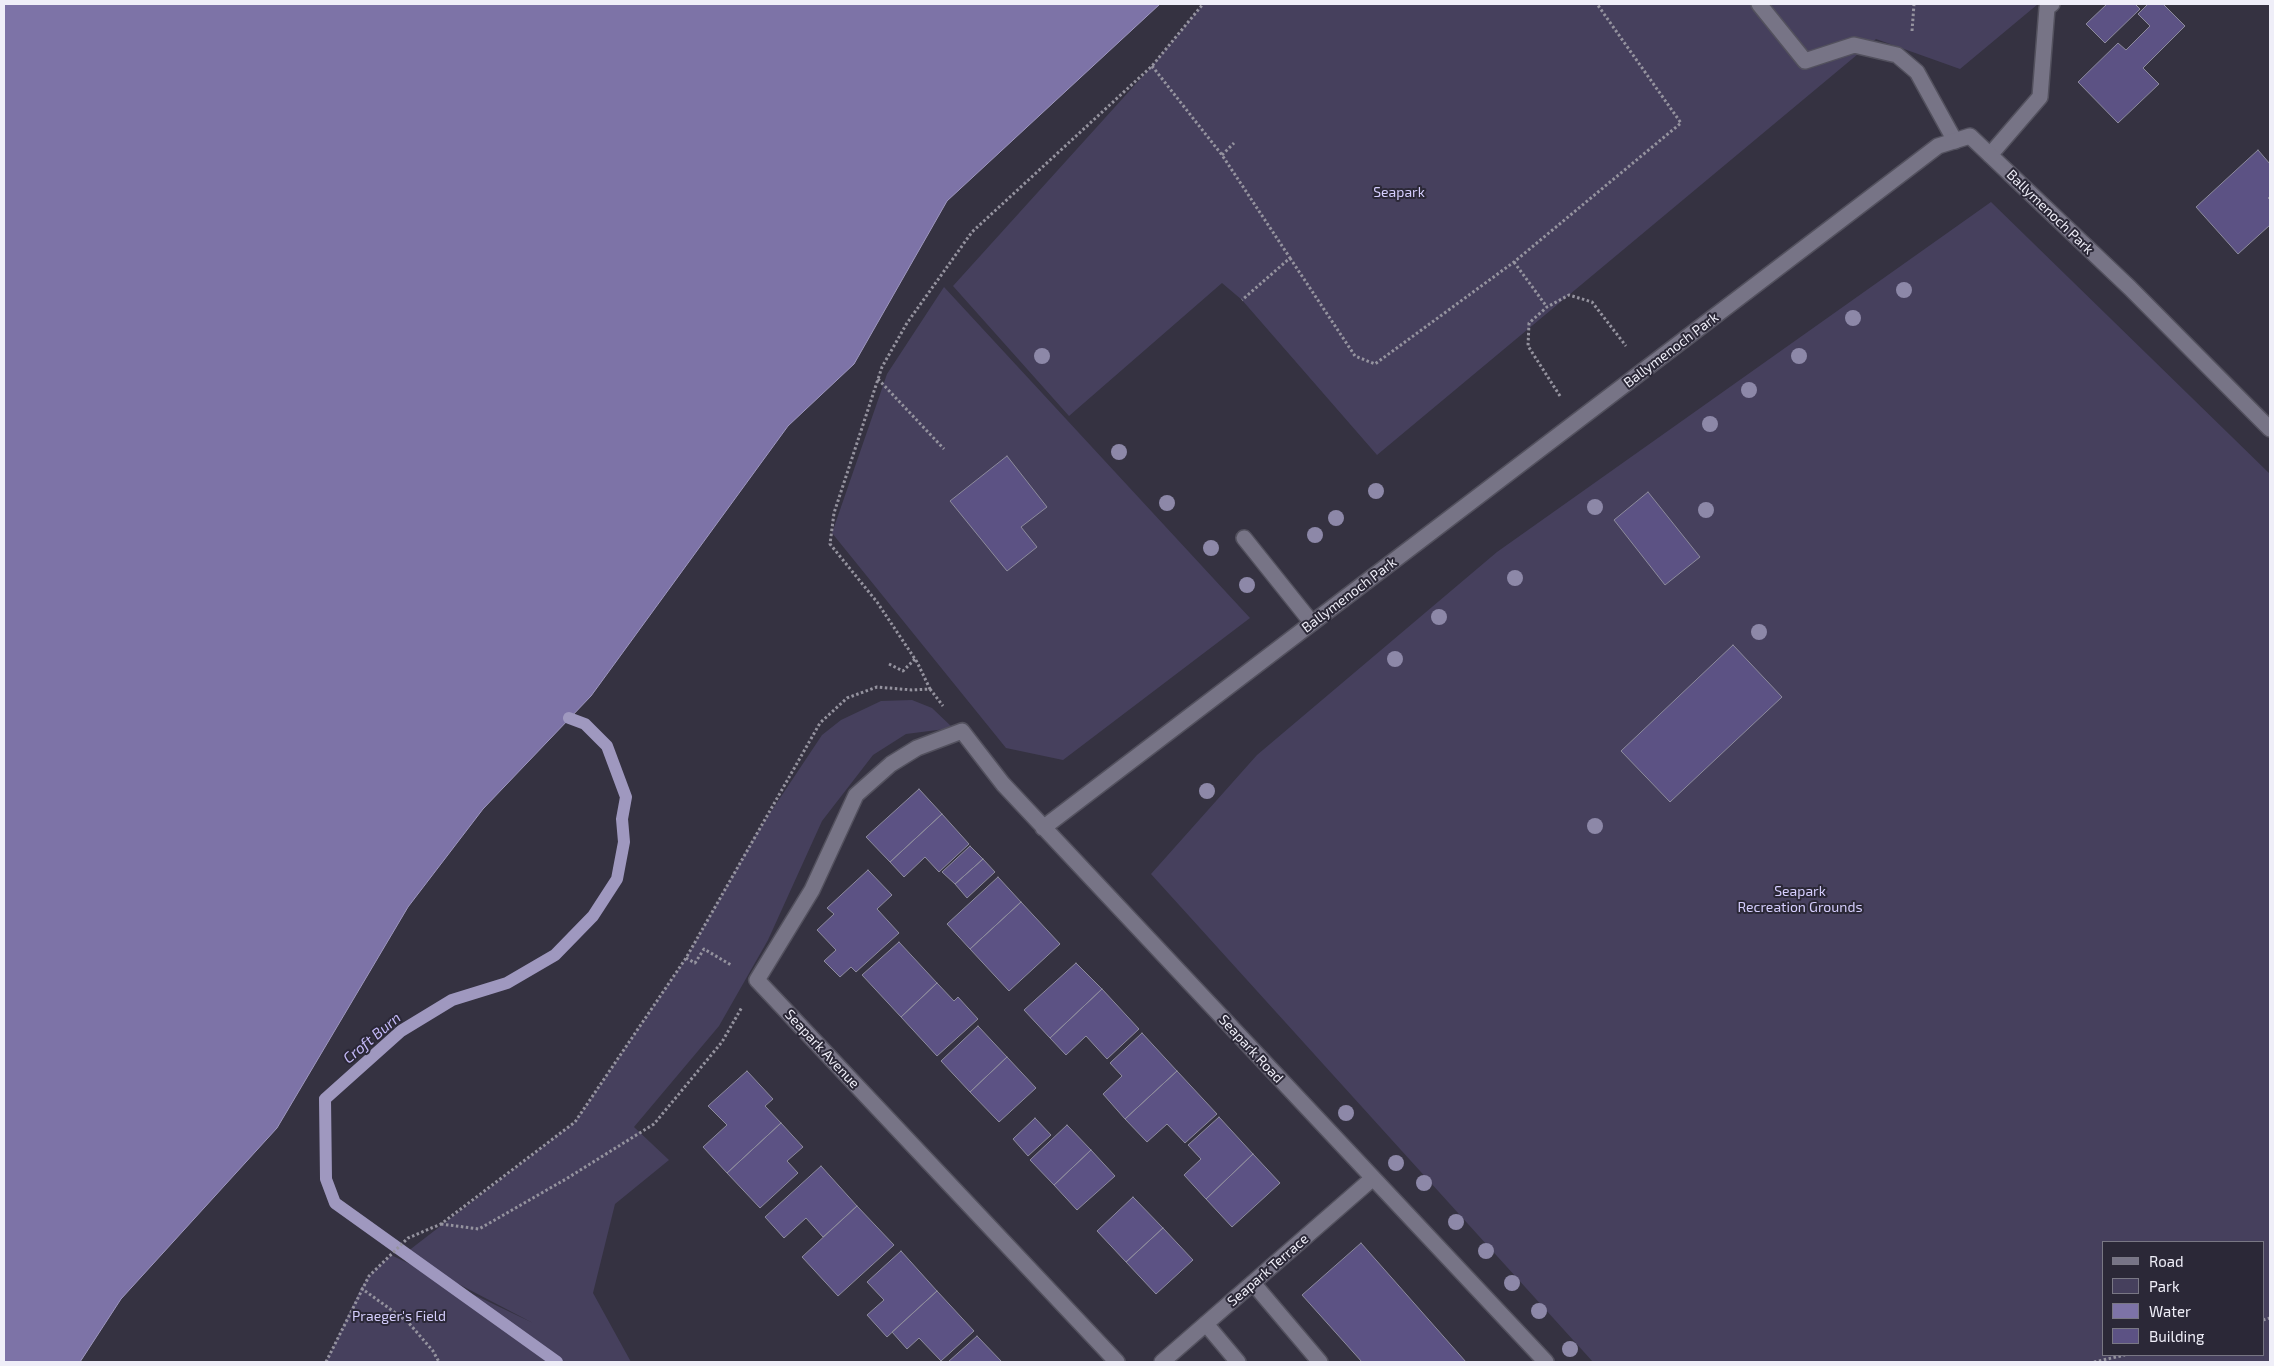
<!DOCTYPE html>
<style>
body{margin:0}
#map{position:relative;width:2274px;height:1366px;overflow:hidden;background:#353241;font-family:"Exo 2",sans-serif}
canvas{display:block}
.frame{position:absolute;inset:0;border:5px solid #efeef8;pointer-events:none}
.legend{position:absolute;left:2102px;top:1241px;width:162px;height:115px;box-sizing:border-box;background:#2b2837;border:1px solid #797784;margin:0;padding:6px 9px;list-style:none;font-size:15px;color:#efeef8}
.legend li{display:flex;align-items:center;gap:10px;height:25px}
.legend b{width:25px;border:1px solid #797784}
</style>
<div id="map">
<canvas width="2274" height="1366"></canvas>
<div class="frame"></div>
<ul class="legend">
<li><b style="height:6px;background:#777486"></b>Road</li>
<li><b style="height:14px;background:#46405d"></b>Park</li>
<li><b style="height:14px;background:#7d73a7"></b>Water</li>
<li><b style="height:14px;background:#5c5284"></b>Building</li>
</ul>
</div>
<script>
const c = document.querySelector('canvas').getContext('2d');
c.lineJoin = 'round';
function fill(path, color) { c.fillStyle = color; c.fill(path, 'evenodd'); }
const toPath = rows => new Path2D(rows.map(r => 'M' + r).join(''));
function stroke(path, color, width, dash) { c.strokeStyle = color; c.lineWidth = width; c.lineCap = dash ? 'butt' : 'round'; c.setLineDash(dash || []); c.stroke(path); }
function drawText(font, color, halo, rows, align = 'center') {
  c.font = font + ' "Exo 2",sans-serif'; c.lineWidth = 4; c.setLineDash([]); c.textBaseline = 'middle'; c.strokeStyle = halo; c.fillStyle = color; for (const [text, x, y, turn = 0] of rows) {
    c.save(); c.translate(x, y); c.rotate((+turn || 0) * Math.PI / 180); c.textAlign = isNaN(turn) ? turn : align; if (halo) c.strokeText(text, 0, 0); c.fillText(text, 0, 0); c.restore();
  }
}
fill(toPath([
 [1203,4,2038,4,1960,69,1876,39,1377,455,1242,300,1222,283,1069,416,953,286,1152,66],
 [1991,202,2270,474,2270,1362,1593,1362,1151,874,1257,755,1497,552],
 [2103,1242,2263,1242,2263,1355,2103,1355],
 [944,287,1250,618,1063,760,1006,748,832,533,887,374],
 [912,700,932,708,953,728,906,734,873,755,822,821,768,940,719,1026,634,1127,669,1160,615,1204,593,1293,631,1362,326,1362,361,1288,369,1276,391,1255,533,1323,403,1255,575,1122,686,958,756,834,822,735,841,720,881,701]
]), '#46405d');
const water = toPath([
 [4,4,1160,4,947,201,854,364,788,426,591,696,483,809,408,907,277,1128,121,1299,80,1362,4,1362,4,4]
]);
fill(water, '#7d73a7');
stroke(water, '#9f98bf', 1);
stroke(toPath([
 [557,1362,335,1203,326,1179,325,1099,401,1031,452,1000,507,983,555,955,593,916,617,879,624,842,622,819,626,797,607,746,585,724,569,718]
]), '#9f98bf', 12);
const building = toPath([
 [2107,4,2135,4,2140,9,2105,43,2086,24,2107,4],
 [2148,4,2163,4,2185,26,2143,68,2159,84,2118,123,2078,82,2118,43,2126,50,2150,26,2138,14,2148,4],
 [2258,150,2270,164,2270,196,2268,198,2270,200,2270,225,2238,254,2196,207,2258,150],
 [1007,456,1047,507,1021,527,1037,547,1007,571,950,501,1007,456],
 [1648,492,1700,557,1665,585,1614,520,1648,492],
 [1733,645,1782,697,1670,802,1621,751,1733,645],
 [919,789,942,814,890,862,866,837,919,789],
 [942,814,969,844,939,872,925,857,904,877,890,862,942,814],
 [970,846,983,859,955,884,942,872,970,846],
 [983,859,995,872,967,898,955,884,983,859],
 [868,870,892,895,877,909,899,933,856,972,851,967,840,977,824,961,836,950,817,930,834,914,827,908,868,870],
 [998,877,1021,902,970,949,947,924,998,877],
 [1021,902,1060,944,1009,991,970,949,1021,902],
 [899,942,937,983,901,1017,862,975,899,942],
 [1076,963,1102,989,1050,1038,1024,1010,1076,963],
 [937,983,954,1001,958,997,978,1019,937,1056,901,1017,937,983],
 [1102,989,1139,1029,1107,1059,1086,1036,1066,1055,1050,1038,1102,989],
 [978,1026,1007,1057,970,1092,941,1061,978,1026],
 [1142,1033,1177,1071,1125,1119,1103,1094,1122,1076,1110,1063,1142,1033],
 [1007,1057,1036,1088,999,1122,970,1092,1007,1057],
 [747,1071,773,1099,765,1106,781,1123,727,1173,703,1147,727,1125,708,1106,747,1071],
 [1177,1071,1217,1114,1185,1143,1167,1124,1147,1142,1125,1119,1177,1071],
 [1219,1117,1253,1154,1206,1199,1184,1175,1201,1159,1188,1145,1219,1117],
 [1035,1118,1051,1135,1028,1156,1013,1139,1035,1118],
 [781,1123,803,1147,787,1161,798,1173,760,1208,727,1173,781,1123],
 [1067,1125,1091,1150,1054,1185,1030,1160,1067,1125],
 [1091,1150,1115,1176,1077,1210,1054,1185,1091,1150],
 [1253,1154,1280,1183,1232,1227,1206,1199,1253,1154],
 [821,1166,857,1206,823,1237,806,1218,784,1238,765,1217,821,1166],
 [1133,1197,1163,1228,1126,1262,1097,1231,1133,1197],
 [857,1206,894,1245,838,1296,802,1257,857,1206],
 [1163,1228,1193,1260,1156,1294,1126,1262,1163,1228],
 [1361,1243,1466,1362,1362,1362,1302,1295,1361,1243],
 [901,1251,937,1291,887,1337,867,1315,884,1300,867,1282,901,1251],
 [937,1291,974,1331,941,1361,919,1338,907,1349,892,1332,937,1291],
 [977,1336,1002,1362,948,1362,977,1336]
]);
fill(building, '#5c5284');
stroke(building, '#8d8b9d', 1);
const lane = toPath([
 [1759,4,1805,61,1854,45,1897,55,1917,72,1955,141],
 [1990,155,2040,97,2047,8,2052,4],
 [1244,538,1312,623],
 [1253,1283,1320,1362],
 [1206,1324,1238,1362]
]);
const street = toPath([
 [1043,828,1938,146,1970,136,2130,288,2270,429],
 [1117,1362,757,980,812,890,856,795,891,764,917,748,962,731,1003,784,1546,1362],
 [1162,1362,1373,1178]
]);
stroke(lane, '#53515e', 18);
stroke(street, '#53515e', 18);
stroke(toPath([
 [1912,31,1914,4],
 [1152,66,1222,155,1290,258,1242,300],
 [1222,155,1234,143],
 [1290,258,1355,356,1375,364,1514,262,1681,123,1597,4],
 [1514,262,1547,307],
 [878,379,944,449],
 [1560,396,1528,346,1529,323,1547,307,1569,295,1592,302,1626,346],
 [889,664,903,671,915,659],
 [930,689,943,706],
 [686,958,695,963,704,949,731,965],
 [441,1224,479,1229,566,1179,654,1124,722,1042,742,1007],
 [361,1288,408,1322,433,1351,439,1362],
 [2263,1320,2270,1318],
 [326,1362,369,1276,408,1238,441,1224,575,1122,686,958,820,723,847,698,877,687,912,690,930,689,917,662,877,602,830,544,834,513,882,367,907,323,972,232,1152,66,1203,4],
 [2094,1362,2125,1355]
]), '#95939f', 3, [2.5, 2.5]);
stroke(lane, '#777486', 15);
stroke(street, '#777486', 15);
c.fillStyle = '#8d88a8';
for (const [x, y] of [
 [1904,290],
 [1853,318],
 [1042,356],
 [1799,356],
 [1749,390],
 [1710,424],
 [1119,452],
 [1376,491],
 [1167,503],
 [1595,507],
 [1706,510],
 [1336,518],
 [1315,535],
 [1211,548],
 [1515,578],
 [1247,585],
 [1439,617],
 [1759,632],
 [1395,659],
 [1207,791],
 [1595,826],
 [1346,1113],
 [1396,1163],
 [1424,1183],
 [1456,1222],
 [1486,1251],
 [1512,1283],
 [1539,1311],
 [1570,1349]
]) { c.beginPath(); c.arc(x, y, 8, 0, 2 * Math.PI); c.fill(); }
drawText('14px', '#d5cefd', '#2b2837', [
 ["Seapark",1399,192],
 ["Seapark",1800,891],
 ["Recreation Grounds",1800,907],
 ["Praeger's Field",399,1316]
]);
drawText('14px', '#efeef8', '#2b2837', [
 ["Ballymenoch Park",2050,212,44],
 ["Ballymenoch Park",1671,350,-37],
 ["Ballymenoch Park",1349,595,-37],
 ["Seapark Avenue",822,1049,47],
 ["Seapark Road",1251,1049,47],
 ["Seapark Terrace",1268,1270,-41]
]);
drawText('italic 15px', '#c3b8f6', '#2b2837', [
 ["Croft Burn",372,1038,-40]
]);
</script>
